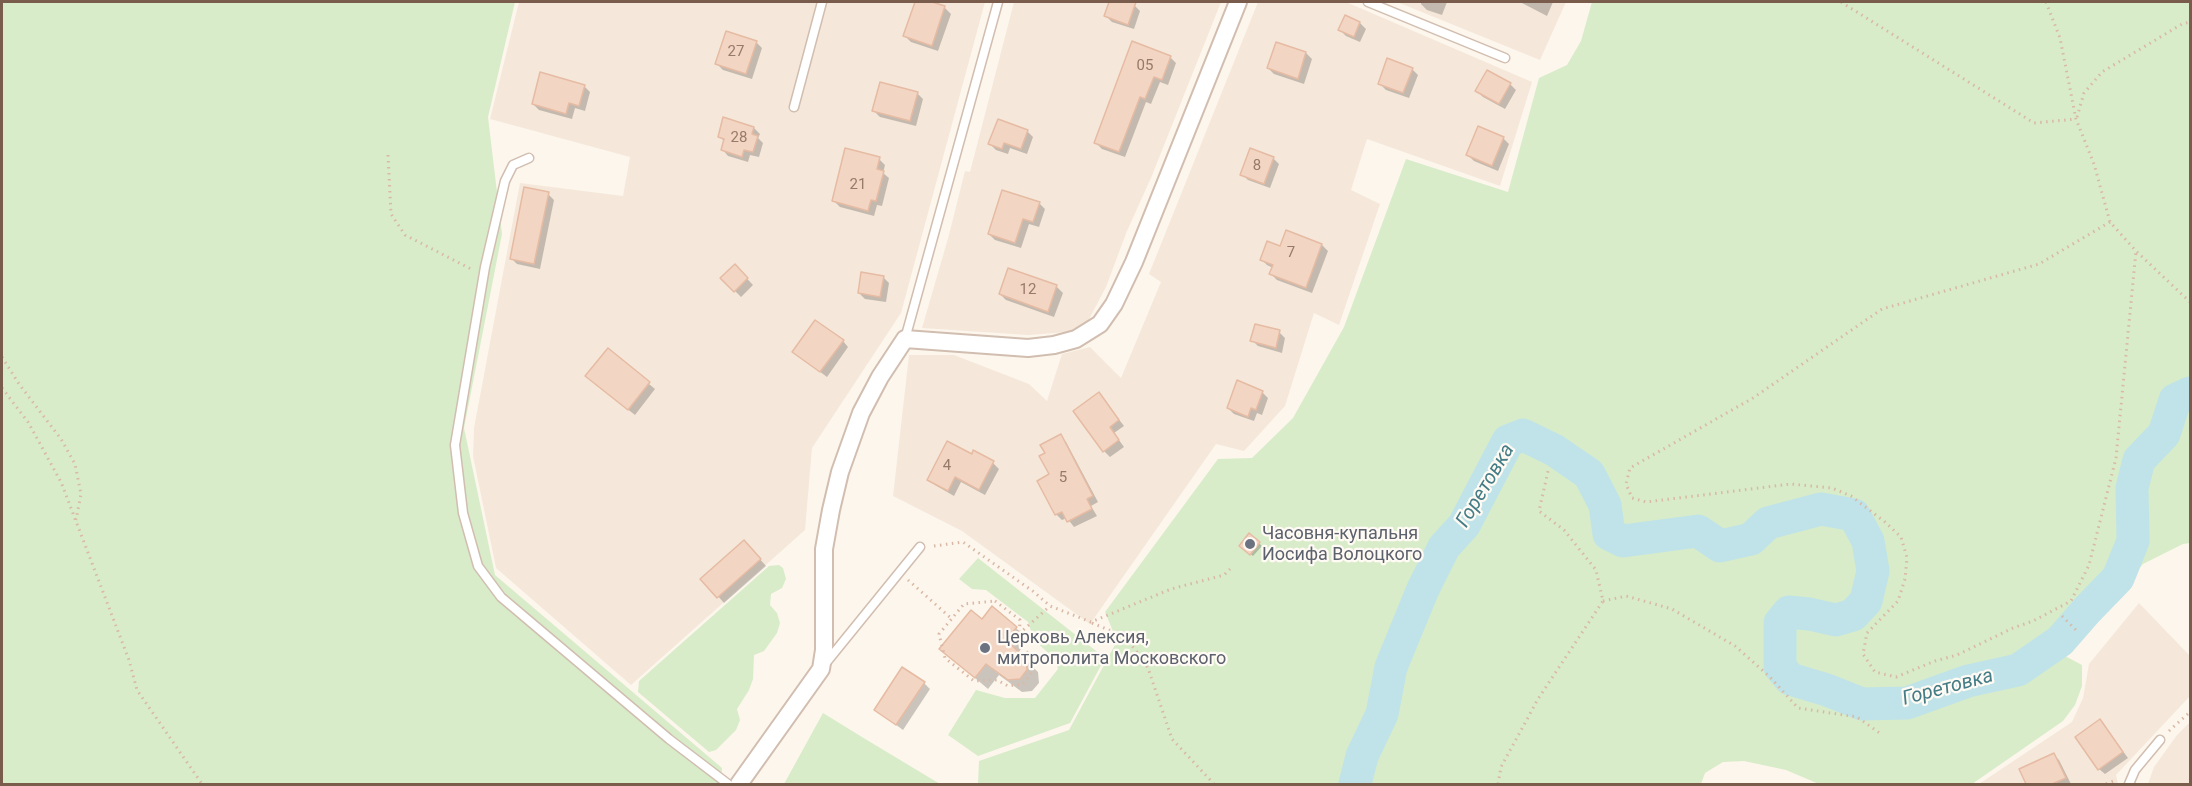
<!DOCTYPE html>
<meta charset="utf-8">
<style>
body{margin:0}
#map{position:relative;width:2192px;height:786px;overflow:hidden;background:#fdf6ec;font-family:Roboto,sans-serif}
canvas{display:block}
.frame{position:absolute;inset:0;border:3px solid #7a5c4d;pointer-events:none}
</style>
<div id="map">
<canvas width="2192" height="786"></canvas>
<div class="frame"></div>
</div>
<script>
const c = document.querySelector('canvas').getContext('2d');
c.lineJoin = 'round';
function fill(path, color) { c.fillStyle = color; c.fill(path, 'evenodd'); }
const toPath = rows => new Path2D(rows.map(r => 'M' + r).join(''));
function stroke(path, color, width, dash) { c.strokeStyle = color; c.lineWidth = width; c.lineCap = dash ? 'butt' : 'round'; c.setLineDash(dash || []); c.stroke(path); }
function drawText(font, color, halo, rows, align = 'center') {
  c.font = font + ' Roboto,sans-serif'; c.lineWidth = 4.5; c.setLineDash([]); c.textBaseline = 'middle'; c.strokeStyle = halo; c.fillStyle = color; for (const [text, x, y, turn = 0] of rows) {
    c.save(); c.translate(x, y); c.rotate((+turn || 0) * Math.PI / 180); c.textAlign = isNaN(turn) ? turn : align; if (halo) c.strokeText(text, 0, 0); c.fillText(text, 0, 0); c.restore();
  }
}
fill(toPath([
 [519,2,985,2,901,313,812,448,805,530,631,685,496,568,473,456,474,428,520,183,623,196,630,157,490,119],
 [1014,2,1221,2,1151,178,1127,231,1106,287,1088,321,1068,332,1028,335,922,328,949,235,965,171,970,172],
 [1258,2,1346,2,1532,82,1500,186,1367,139,1351,190,1380,204,1339,325,1314,313,1285,406,1244,451,1216,444,1090,624,962,531,893,496,909,355,954,355,1029,384,1047,401,1062,354,1090,347,1121,378,1161,282,1149,274],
 [1397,2,1566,2,1540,60],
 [2139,603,2190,656,2190,696,2116,775,2118,784,1979,784,2072,722,2083,698,2089,664],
 [2190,722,2190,784,2148,784,2154,767,2177,735]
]), '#f5e8da');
fill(toPath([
 [2,2,515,2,488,117,502,234,464,428,495,575,722,768,721,784,2,784],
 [1592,2,2190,2,2190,543,2183,544,2143,564,2065,656,2082,665,2082,686,2075,705,2063,721,1972,784,1819,784,1786,770,1744,761,1723,762,1705,773,1701,784,978,784,979,761,1069,730,1117,641,1105,612,1218,459,1252,458,1293,418,1344,327,1406,159,1508,192,1539,78,1567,65,1581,41],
 [978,558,1105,658,1070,723,978,756,948,735,976,690,1005,698,1035,698,1058,669,1055,659,1034,640,1028,622,986,590,972,589,959,579],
 [779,565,783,568,786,579,782,588,771,594,770,605,777,613,780,623,777,633,764,651,754,655,753,679,749,690,737,709,740,720,736,730,716,750,709,752,638,692,639,681,769,566],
 [823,713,862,737,940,784,784,784]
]), '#d8ecc9');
fill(toPath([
 [917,2,927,2,945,8,951,14,938,51,911,42,905,36],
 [1111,2,1123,2,1134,5,1140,11,1134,29,1112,22,1106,16],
 [1421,2,1447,2,1442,15,1427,10,1421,4],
 [1520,2,1553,2,1547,16],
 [1345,17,1360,23,1366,29,1360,42,1346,36,1340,30],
 [756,42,762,48,752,79,723,70,717,64],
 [1277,43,1306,53,1312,59,1304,84,1274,74,1268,68],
 [1170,57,1176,63,1168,85,1160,82,1151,104,1146,102,1125,157,1102,149,1096,143],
 [1412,69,1418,75,1409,98,1386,90,1380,84],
 [1510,84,1516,90,1505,109,1483,97,1477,91],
 [584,86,590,92,585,111,575,108,572,119,539,110,533,104],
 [917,93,923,99,916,126,880,117,874,111],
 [754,128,760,134,758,138,763,143,759,157,750,155,748,162,728,156,723,150,725,142,719,136],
 [1027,131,1033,137,1027,154,1010,148,1008,154,996,150,990,144],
 [1503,138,1509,144,1498,171,1474,161,1468,155],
 [1273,158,1279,164,1270,188,1248,180,1242,174],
 [879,159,885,165,883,173,889,178,882,206,877,205,874,216,840,207,834,201],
 [548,194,554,200,540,269,517,264,511,258],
 [1039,203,1045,209,1039,227,1029,224,1021,248,995,240,989,234],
 [1322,245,1328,251,1312,293,1277,280,1271,274,1273,268,1267,265,1261,259,1281,248],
 [735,266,753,285,741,297,722,278],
 [1009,270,1057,287,1063,293,1054,317,1006,300,1000,294],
 [883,277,889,283,886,302,865,299,859,293],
 [1279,332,1285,338,1282,353,1258,346,1252,340],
 [843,341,848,347,827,377,794,352],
 [608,350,655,389,635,415,593,382],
 [1262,392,1268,398,1262,415,1257,413,1254,421,1234,414,1228,408],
 [1104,400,1124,426,1114,433,1124,447,1110,457,1104,451],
 [1060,436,1066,442,1098,502,1091,506,1097,516,1074,527,1067,518,1062,520,1056,514,1051,475],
 [974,452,993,463,999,469,985,495,961,482,954,496,935,485,929,480,972,456],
 [1250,535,1262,546,1253,556,1241,546],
 [750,548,766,566,724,603,703,579],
 [982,621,1016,628,1028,640,1018,653,1038,672,1039,683,1032,691,1022,692,999,675,988,689,941,649],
 [924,683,930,689,903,730,876,710],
 [2105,727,2128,758,2105,774,2099,769],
 [2054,755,2059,760,2071,784,2028,784,2021,770]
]), '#0003');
stroke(toPath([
 [1355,784,1362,756,1382,714,1391,667,1423,589,1444,547,1464,525,1508,441,1523,435,1554,450,1589,474,1605,505,1609,534,1623,541,1698,531,1720,546,1751,539,1768,523,1821,509,1854,515,1868,541,1873,571,1866,601,1853,615,1836,620,1809,614,1789,612,1780,623,1780,667,1790,679,1827,690,1862,704,1907,703,1968,681,2018,670,2060,641,2087,610,2118,578,2133,541,2132,488,2139,460,2164,434,2175,400,2190,393]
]), '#bfe3e8', 33);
const building = toPath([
 [915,2,932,2,945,6,932,46,903,36,915,2],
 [1109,2,1136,2,1128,25,1104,16,1109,2],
 [1345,15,1360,22,1354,37,1338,30,1345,15],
 [726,31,757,41,746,74,715,64,726,31],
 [1132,41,1171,56,1162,80,1154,77,1145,99,1140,97,1119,152,1094,143,1132,41],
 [1276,42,1306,52,1298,79,1267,68,1276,42],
 [1387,58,1413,68,1403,93,1378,84,1387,58],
 [1487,70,1511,83,1499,104,1475,91,1487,70],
 [540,72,585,85,579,106,569,103,566,114,532,104,540,72],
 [880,82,918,92,910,121,872,111,880,82],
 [723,117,754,127,752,134,758,136,753,152,744,150,742,157,721,150,724,139,718,137,723,117],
 [998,119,1028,130,1021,149,1004,143,1002,149,988,144,998,119],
 [1478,126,1504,137,1492,166,1466,155,1478,126],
 [845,148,880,157,877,169,884,171,876,201,871,200,868,211,832,201,845,148],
 [1250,148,1274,157,1264,184,1240,175,1250,148],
 [524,187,549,192,534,264,510,259,524,187],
 [1002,190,1040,202,1033,222,1023,219,1015,243,988,234,1002,190],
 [1286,230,1322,244,1306,288,1269,274,1273,265,1260,260,1267,241,1280,246,1286,230],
 [735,264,748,278,734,292,720,278,735,264],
 [1008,268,1057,285,1048,312,999,294,1008,268],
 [861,272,884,276,880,297,858,293,861,272],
 [815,320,844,340,820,372,792,352,815,320],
 [1255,324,1280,330,1276,348,1250,341,1255,324],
 [608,348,650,382,628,410,585,376,608,348],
 [1237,380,1263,391,1256,410,1251,408,1248,417,1227,408,1237,380],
 [1099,392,1119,420,1110,427,1119,440,1103,452,1073,411,1099,392],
 [1061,434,1093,496,1087,499,1092,509,1067,522,1062,512,1055,515,1037,481,1049,474,1039,456,1045,453,1040,445,1061,434],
 [947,441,972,454,973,450,994,461,979,490,955,477,948,491,927,480,947,441],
 [1249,533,1260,542,1250,555,1239,546,1249,533],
 [744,540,761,559,717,598,700,579,744,540],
 [992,606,1017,627,1006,640,1026,659,1027,670,1020,679,1008,680,986,664,975,678,939,649,971,610,982,619,992,606],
 [902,667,925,682,896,725,874,710,902,667],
 [2100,719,2123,752,2098,770,2075,737,2100,719],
 [2054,753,2066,778,2052,784,2026,784,2019,769,2054,753]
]);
fill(building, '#f3d5c3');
stroke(building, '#e6bba3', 1.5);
const service = toPath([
 [1368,2,1505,58],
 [794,107,822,2],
 [529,158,513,165,505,181,485,267,455,445,463,513,478,566,501,597,669,739,728,784],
 [905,339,998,2],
 [825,664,920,547],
 [2129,784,2135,770,2160,740]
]);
const minor = toPath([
 [739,784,821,669,824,650,824,549,831,510,840,472,861,413,880,377,905,339,1028,348,1054,345,1076,339,1100,324,1114,304,1134,262,1238,2]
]);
stroke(service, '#d1beb0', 11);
stroke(minor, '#d1beb0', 20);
stroke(toPath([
 [1841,2,2034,123,2076,119],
 [2046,2,2060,38,2076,119,2094,164,2110,222,2136,251,2190,302],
 [2077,117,2084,93,2102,72,2182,24,2190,22],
 [388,155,391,214,405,235,473,270],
 [2110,222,2039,264,1882,309,1753,398,1630,468,1626,484,1632,498,1646,502,1791,484,1832,488,1851,496,1885,522,1901,537,1907,558,1905,579,1898,601,1867,633,1863,654,1875,672,1896,677,1935,661,1957,655,2013,628,2033,621,2071,601,2089,565,2116,458,2136,251],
 [2,357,19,384,61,439,75,464,81,494,76,520],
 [2,388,28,422,61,482,129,660,137,690,202,784],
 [934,546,963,542,1034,592,1050,606,1091,622,1171,589,1224,575,1230,569],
 [908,580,952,619],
 [995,601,1020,620,1019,644,1031,656,1033,671,1023,684,1008,686,997,680,974,681,945,658,939,634,964,604,995,601],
 [1603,601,1626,596,1672,609,1735,646,1770,677,1798,708,1857,717,1881,734],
 [2062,616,2079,633],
 [1092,623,1124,636,1137,652,1148,668,1172,739,1214,784],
 [1019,634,1050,606],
 [2169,731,2190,712],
 [1498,784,1501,767,1538,699,1603,601,1596,570,1564,530,1539,511,1549,467],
 [2106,784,2116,780]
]), '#d9b8a5', 3, [1.5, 4.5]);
stroke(service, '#fff', 8);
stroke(minor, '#fff', 16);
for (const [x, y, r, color] of [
 [1250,544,6,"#6b7280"],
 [985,648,6,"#6b7280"]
]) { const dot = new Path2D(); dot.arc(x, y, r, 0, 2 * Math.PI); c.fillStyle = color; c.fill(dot); stroke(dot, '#fffaf3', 2); }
drawText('15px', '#987a6a', null, [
 ["27",736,52],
 ["05",1145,66],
 ["28",739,138],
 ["8",1257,166],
 ["21",858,185],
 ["7",1291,253],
 ["12",1028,290],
 ["4",947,466],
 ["5",1063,478]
]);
drawText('18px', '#5b616d', '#fffaf3', [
 ["Часовня-купальня",1262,534],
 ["Иосифа Волоцкого",1262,555],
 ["Церковь Алексия,",997,638],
 ["митрополита Московского",997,659]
], 'left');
drawText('italic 20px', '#437c86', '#fffaf3', [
 ["Горетовка",1486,486,-59],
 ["Горетовка",1948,688,-15]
]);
</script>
